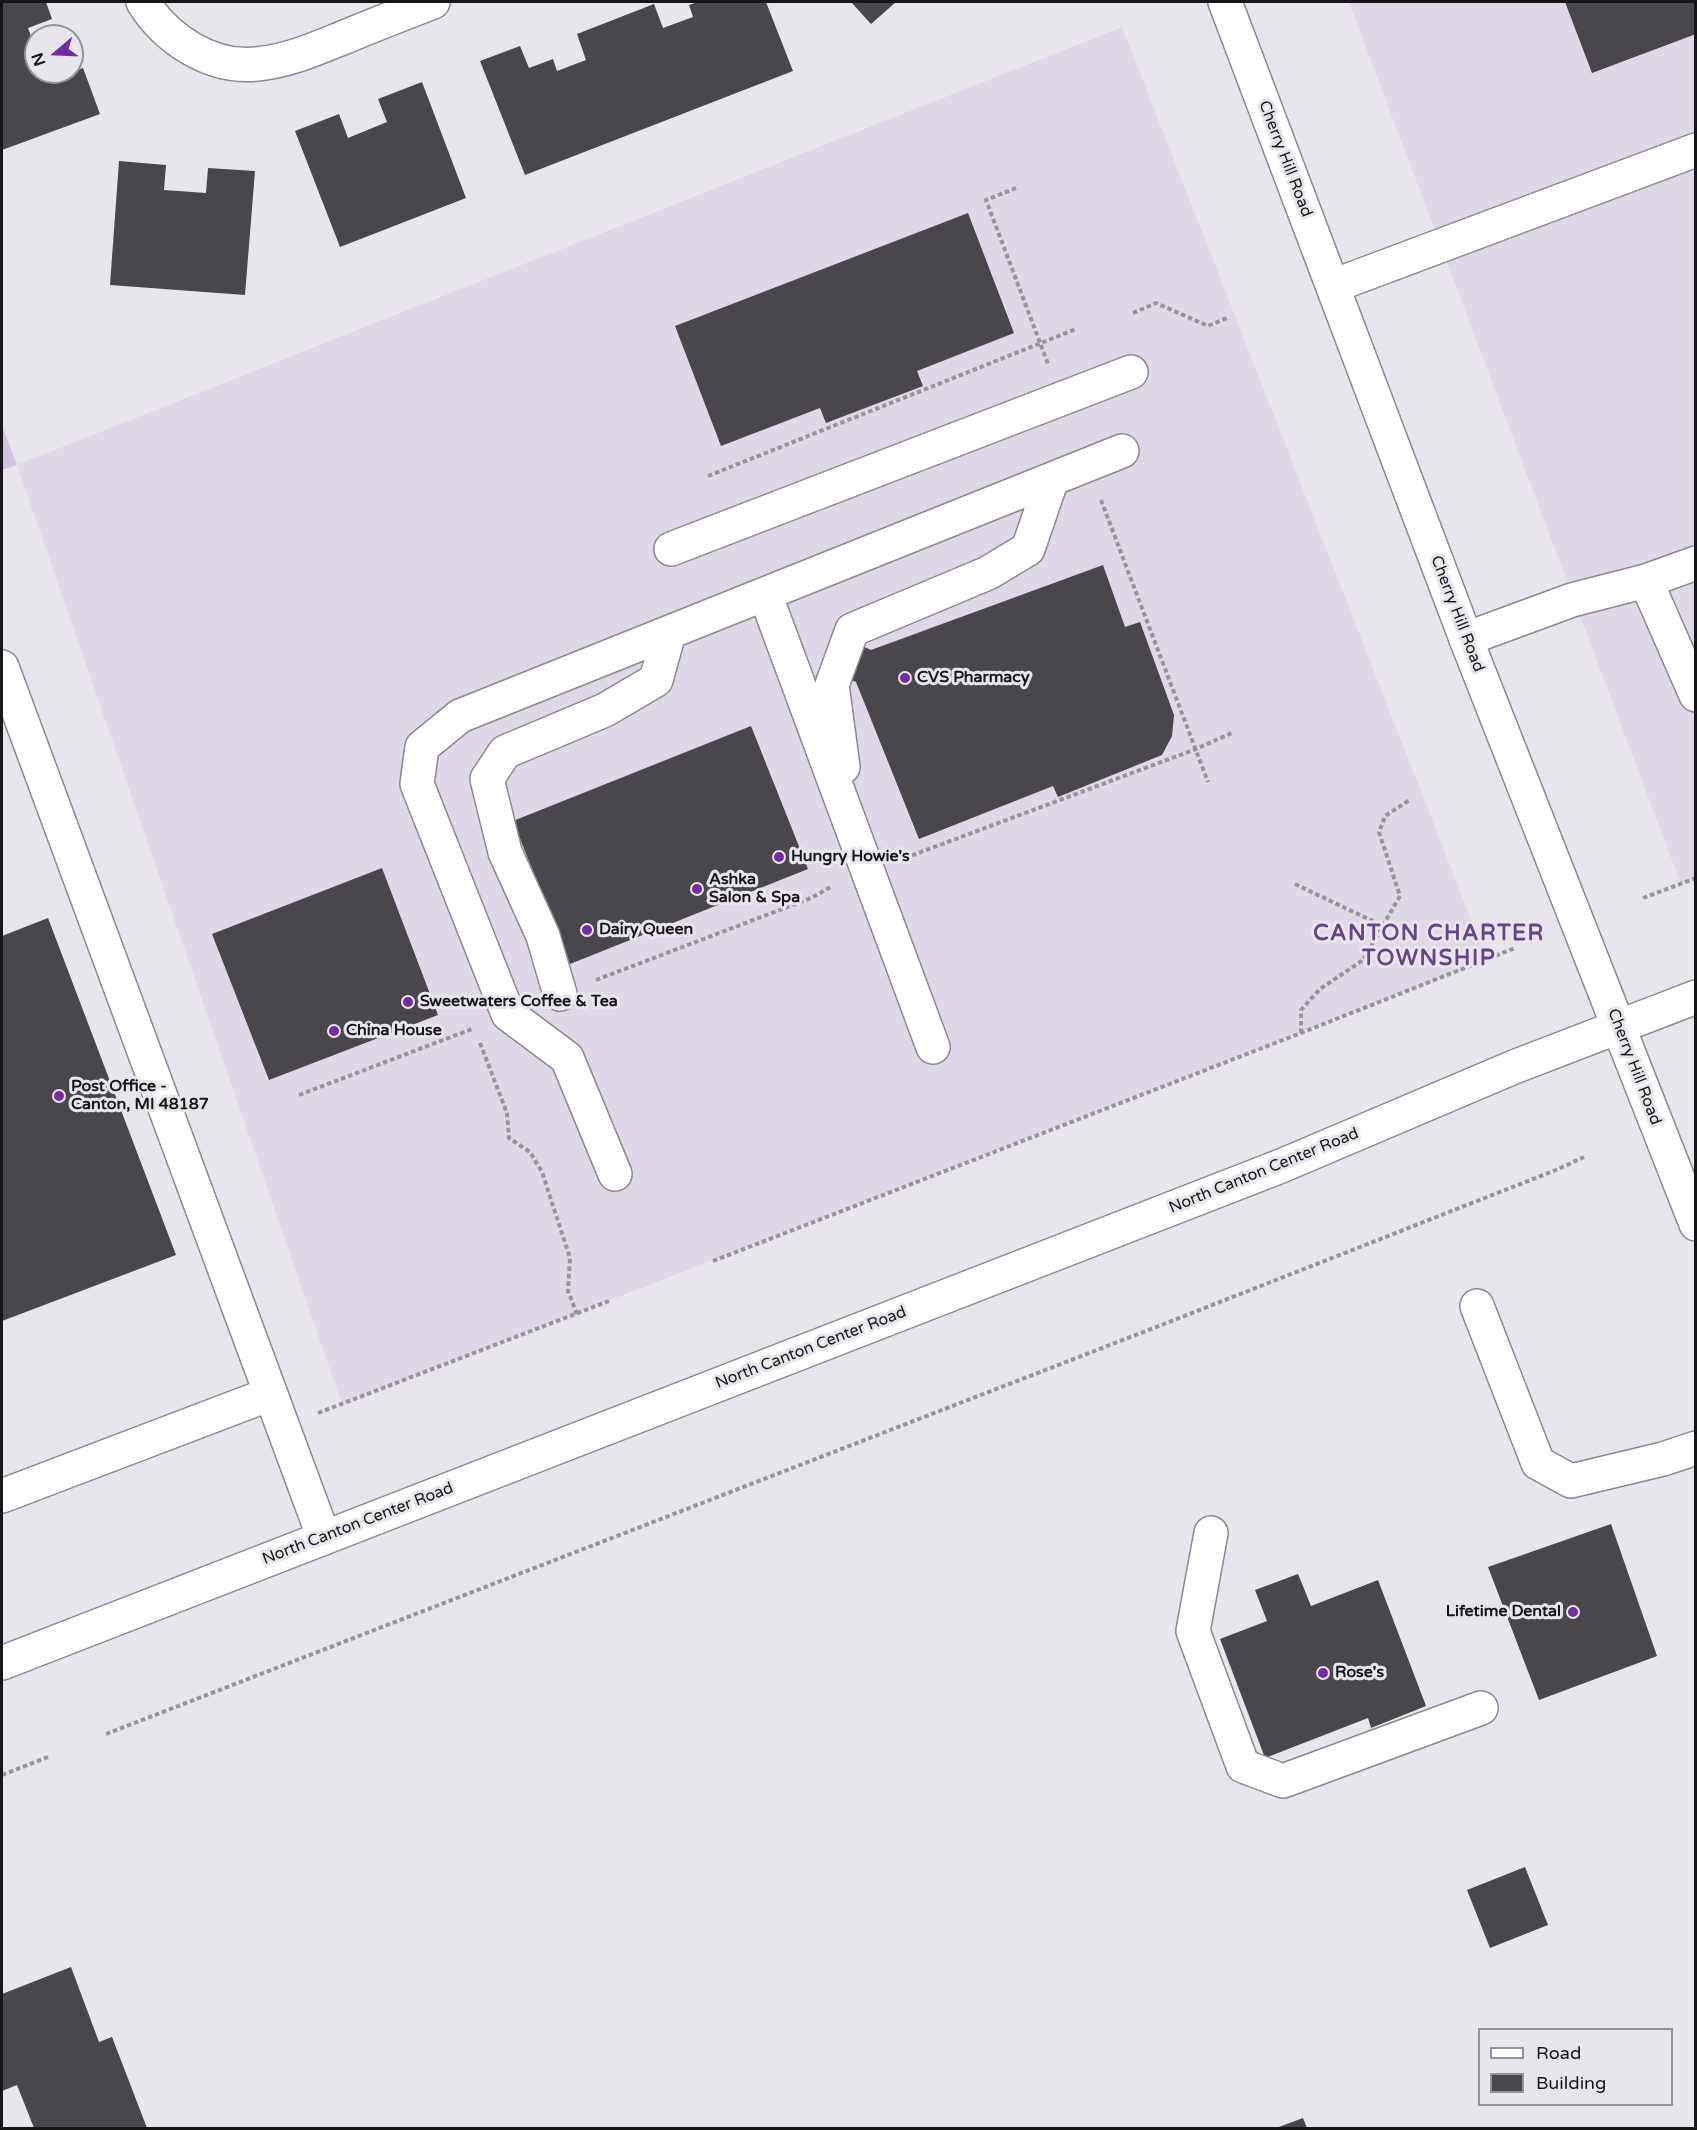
<!DOCTYPE html>
<style>
body{margin:0}
#map{position:relative;width:1697px;height:2130px;overflow:hidden;background:#e9e5ed;font-family:"Varela Round",sans-serif}
canvas{display:block}
.frame{position:absolute;inset:0;border:3px solid #161518;pointer-events:none}
.legend{position:absolute;left:1478px;top:2028px;width:195px;height:78px;box-sizing:border-box;background:#e9e5ed;border:2px solid #959298;margin:0;padding:8px 10px;list-style:none;font-size:18px;color:#161518}
.legend li{display:flex;align-items:center;gap:12px;height:30px}
.legend b{width:30px;border:2px solid #959298}
.north{position:absolute;left:24px;top:24px;width:60px;height:60px;box-sizing:border-box;background:#e9e5ed;border:2px solid #959298;border-radius:50%;rotate:251deg;font-size:16px;font-weight:700;line-height:24px;text-align:center;color:#161518}
.north::after{content:'';display:block;margin:auto;width:21px;height:27px;background:#712ea2;clip-path:polygon(50% 0,100% 100%,50% 72%,0 100%)}
</style>
<div id="map">
<canvas width="1697" height="2130"></canvas>
<div class="frame"></div>
<ul class="legend">
<li><b style="height:8px;background:#fff"></b>Road</li>
<li><b style="height:16px;background:#49464c"></b>Building</li>
</ul>
<div class="north">N</div>
</div>
<script>
const ctx = document.querySelector('canvas').getContext('2d');
ctx.lineJoin = 'round';
function fill(path, color) { ctx.fillStyle = color; ctx.fill(path, 'evenodd'); }
function strokePath(path, color, width, dash) { ctx.strokeStyle = color; ctx.lineWidth = width; ctx.lineCap = dash ? 'butt' : 'round'; ctx.setLineDash(dash || []); ctx.stroke(path); }
function label(font, color, halo, rows, align = 'center') {
  ctx.font = font + ' "Varela Round",sans-serif'; ctx.lineWidth = 6; ctx.setLineDash([]); ctx.textBaseline = 'middle'; ctx.strokeStyle = halo; ctx.fillStyle = color; for (const [text, x, y, turn = 0] of rows) {
    ctx.save(); ctx.translate(x, y); ctx.rotate((+turn || 0) * Math.PI / 180); ctx.textAlign = isNaN(turn) ? turn : align; if (halo) ctx.strokeText(text, 0, 0); ctx.fillText(text, 0, 0); ctx.restore();
  }
}
fill(new Path2D(`
 M1349 2H1695V878L1681 884Z
 M1122 27 1487 960 342 1404 17 465Z`), '#dfd8e6');
fill(new Path2D(`
 M2 425 17 465 2 470Z`), '#d2c3e2');
fill(new Path2D(`
 M2 2H46L52 19 28 28 36 50V72H56L58 77 83 68 100 114 2 150Z
 M698 2H766L793 71 525 175 480 61 520 46 529 68 553 59 557 71 586 60 577 34 654 4 663 28 693 17 689 5Z
 M851 2H896L871 24Z
 M1565 2H1696V34L1592 73Z
 M422 82 466 198 340 247 295 131 339 114 348 138 387 122 378 99Z
 M119 161 166 165 164 190 206 193 208 168 255 171 245 295 110 285Z
 M968 213 1014 333 917 371 923 386 826 423 820 408 721 446 675 326Z
 M1103 565 1125 627 1140 622 1174 715 1172 736 1162 755 1058 797 1053 786 919 839 856 682 821 666 836 634 871 650Z
 M751 726 808 869 570 964 513 821Z
 M382 868 438 1015 269 1080 212 934Z
 M48 918 176 1255 2 1321V936Z
 M1611 1524 1657 1656 1539 1700 1488 1567Z
 M1298 1574 1311 1606 1378 1580 1426 1706 1371 1728 1368 1718 1265 1758 1220 1639 1267 1621 1255 1590Z
 M1525 1867 1548 1925 1490 1948 1467 1890Z
 M71 1967 99 2042 112 2037 147 2128H34L17 2085 2 2091V1994Z
 M1303 2118 1307 2128H1276Z`), '#49464c');
const minor = new Path2D(`
 M143 2C166 39 211 69 257 64 287 61 313 50 340 39 371 26 402 14 433 2
 M1333 286 1696 150
 M671 549 1131 372
 M1646 581 1696 563
 M765 594 933 1047
 M1466 639 1572 600 1646 581 1696 695
 M2 667 324 1538
 M843 767 832 685 852 630 988 573 1028 549 1052 479
 M560 994 543 936 505 852 487 779 505 752 605 710 656 680 669 633
 M615 1174 567 1058 508 1014 417 784 422 747 460 716 1122 451
 M1477 1306 1538 1463 1571 1481 1663 1459 1696 1448
 M2 1496 270 1394
 M1211 1533 1193 1631 1243 1766 1283 1781 1481 1708`);
const major = new Path2D(`
 M1225 2 1466 639 1696 1224
 M2 1663 1281 1166 1514 1067 1696 997`);
strokePath(minor, '#8b888f', 36);
strokePath(major, '#8b888f', 36);
strokePath(new Path2D(`
 M1016 188 986 200 1048 364
 M1133 313 1156 303 1208 326 1229 317
 M708 476 1076 329
 M1101 500 1208 782
 M905 858 1196 749 1234 732
 M1295 884 1383 926
 M1643 898 1696 878
 M596 980 811 898 831 887
 M1301 1033V1010L1320 989 1363 960 1400 896 1379 832 1385 816 1411 799
 M480 1043 507 1113 509 1138 530 1152 542 1172 570 1258 568 1291 577 1314
 M299 1095 472 1029
 M713 1261 1301 1033 1515 948
 M318 1413 609 1301
 M106 1734 1164 1324 1556 1170 1584 1157
 M2 1775 48 1757`), '#97949a', 4, [4.5, 3]);
strokePath(minor, '#fff', 33);
strokePath(major, '#fff', 33);
for (const [x, y, r, color] of [
 [905,678,6,"#712ea2"],
 [779,857,6,"#712ea2"],
 [697,889,6,"#712ea2"],
 [587,930,6,"#712ea2"],
 [408,1002,6,"#712ea2"],
 [334,1031,6,"#712ea2"],
 [59,1096,6,"#712ea2"],
 [1573,1612,6,"#712ea2"],
 [1323,1673,6,"#712ea2"]
]) { const dot = new Path2D(); dot.arc(x, y, r, 0, 2 * Math.PI); ctx.fillStyle = color; ctx.fill(dot); strokePath(dot, '#e9e5ed', 2); }
label('16px', '#161518', '#e9e5ed', [
 ["Cherry Hill Road",1285,159,69],
 ["Cherry Hill Road",1457,614,69],
 ["Cherry Hill Road",1634,1067,69],
 ["North Canton Center Road",1264,1171,-22],
 ["North Canton Center Road",811,1348,-21],
 ["North Canton Center Road",358,1524,-21]
]);
label('bold 16px', '#161518', '#e9e5ed', [
 ["CVS Pharmacy",917,678],
 ["Hungry Howie's",791,857],
 ["Ashka",709,880],
 ["Salon & Spa",709,898],
 ["Dairy Queen",599,930],
 ["Sweetwaters Coffee & Tea",420,1002],
 ["China House",346,1031],
 ["Post Office -",71,1087],
 ["Canton, MI 48187",71,1105],
 ["Lifetime Dental",1561,1612,"right"],
 ["Rose's",1335,1673]
], 'left');
ctx.letterSpacing = '1.5px';
label('bold 22px', '#654681', '#e9e5ed', [
 ["CANTON CHARTER",1429,934],
 ["TOWNSHIP",1429,959]
]);
ctx.letterSpacing = '0px';
</script>
